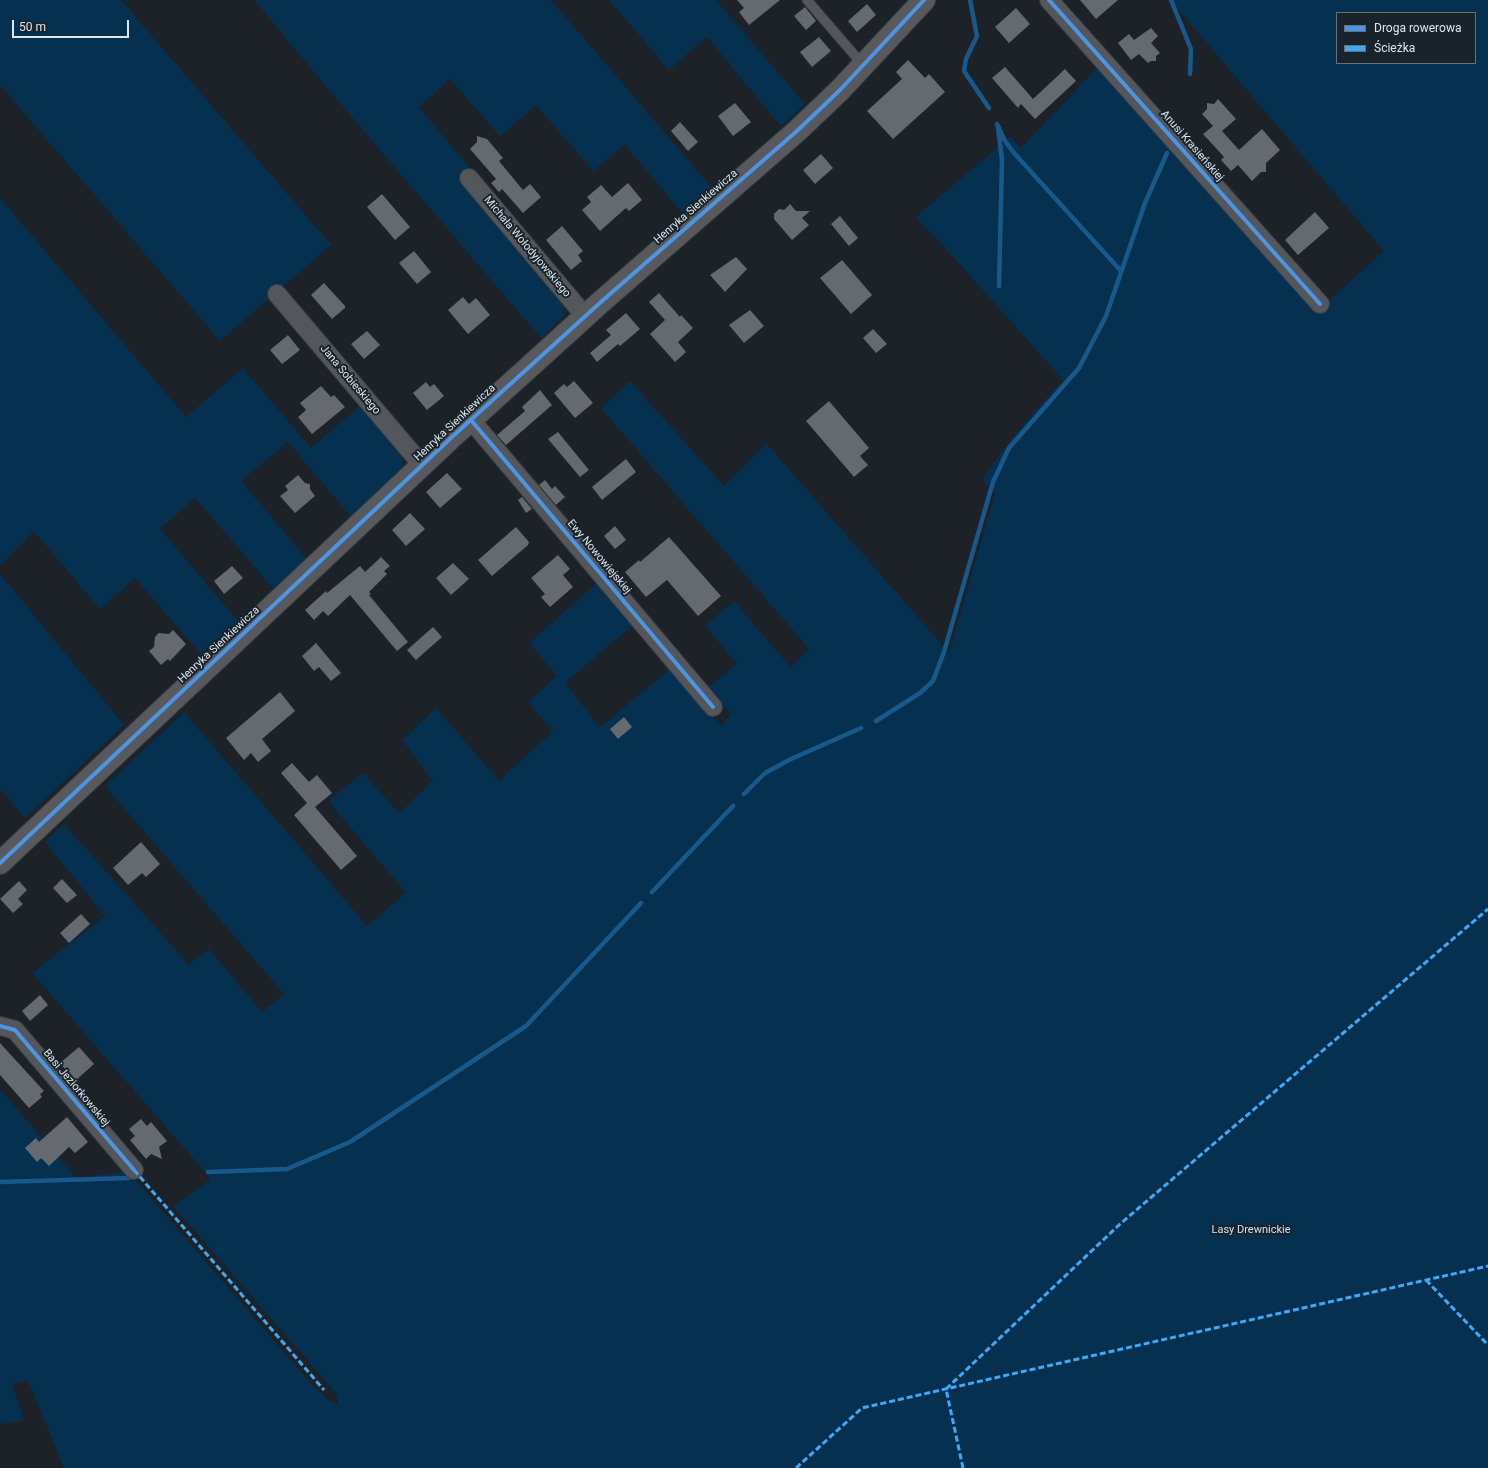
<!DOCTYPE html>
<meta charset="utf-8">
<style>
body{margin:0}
#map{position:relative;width:1488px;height:1468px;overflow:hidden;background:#1c2228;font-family:Roboto,sans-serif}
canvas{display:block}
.legend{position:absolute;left:1336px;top:12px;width:140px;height:52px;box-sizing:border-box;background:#18232c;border:1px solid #677179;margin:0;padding:5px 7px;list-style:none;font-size:12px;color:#dee5ec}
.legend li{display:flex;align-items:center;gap:8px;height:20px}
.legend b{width:20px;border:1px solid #677179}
.scale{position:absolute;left:12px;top:20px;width:117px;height:18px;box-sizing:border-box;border:2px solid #dee5ec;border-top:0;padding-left:5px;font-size:12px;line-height:14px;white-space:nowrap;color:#dee5ec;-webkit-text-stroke:3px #18232c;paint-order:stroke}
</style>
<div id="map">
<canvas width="1488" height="1468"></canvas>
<ul class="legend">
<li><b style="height:5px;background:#4d94e3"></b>Droga rowerowa</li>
<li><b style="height:5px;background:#3fa9f5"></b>Ścieżka</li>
</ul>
<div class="scale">50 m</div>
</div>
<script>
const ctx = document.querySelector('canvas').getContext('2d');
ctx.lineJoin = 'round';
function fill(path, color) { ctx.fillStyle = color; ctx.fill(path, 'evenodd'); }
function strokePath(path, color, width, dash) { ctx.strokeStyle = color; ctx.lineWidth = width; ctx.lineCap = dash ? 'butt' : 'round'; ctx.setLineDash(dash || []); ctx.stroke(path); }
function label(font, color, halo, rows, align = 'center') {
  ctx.font = font + ' Roboto,sans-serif'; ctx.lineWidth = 4; ctx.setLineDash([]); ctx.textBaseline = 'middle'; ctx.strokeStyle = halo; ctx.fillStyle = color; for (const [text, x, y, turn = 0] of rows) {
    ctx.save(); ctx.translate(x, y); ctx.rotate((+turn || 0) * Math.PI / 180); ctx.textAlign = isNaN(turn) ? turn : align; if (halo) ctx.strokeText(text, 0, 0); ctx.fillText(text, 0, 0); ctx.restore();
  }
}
fill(new Path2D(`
 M0 0H121L331 245 220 341 0 85Z
 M254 0H551L712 188 682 213 625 145 593 171 536 105 500 136 450 79 419 107 469 167 458 177 563 299 565 314 541 338 345 109Z
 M609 0H716L805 104 781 126 707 37 669 70Z
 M1170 0H1488V1468H64L28 1380 12 1384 24 1420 0 1424V1089L76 1178 130 1171 137 1182 307 1379 328 1401 338 1404 336 1393 173 1206 211 1179 32 973 105 916 45 842 64 824 189 965 209 949 262 1012 284 994 105 786 184 712 367 926 406 893 328 801 363 773 399 813 433 781 402 740 436 708 499 781 553 731 528 702 557 676 529 643 598 582 635 623 565 683 600 727 672 667 721 726 731 714 707 688 737 664 705 626 734 601 790 667 809 649 601 408 630 381 724 486 766 443 949 653 995 494 982 480C1005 443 1034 412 1063 380L948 251 916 218 926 208 1010 137 1021 148 1098 67 1318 310 1384 251ZM1337 13H1475V63H1337Z
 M0 198 186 417 243 368 311 448 362 404 403 452 402 470 361 507 352 518 288 442 241 481 307 559 273 588 195 498 160 529 238 621 201 654 135 578 100 609 34 531 0 566Z
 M0 574 124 725 25 818 0 789Z`), '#053050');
strokePath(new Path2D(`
 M970 0 977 36 966 59 964 71 989 108
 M1171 0 1191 49 1190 74
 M997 124 1005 141 1014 153 1121 271
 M998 128 1002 160 999 286
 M876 721 920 693 933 681 944 652 993 482 1009 448 1079 368 1106 316 1145 203 1167 153
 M744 794 765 773 791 759 861 728
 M652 892 733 806
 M208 1172 287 1169 350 1142 526 1026 641 903
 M0 1182 129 1178`), '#19598a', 4.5);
fill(new Path2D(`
 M737 0H780L749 25 739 12 744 8Z
 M1080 0H1118L1096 19Z
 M867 4 876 15 857 32 848 21Z
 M805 7 816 21 806 30 794 16Z
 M1016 8 1030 24 1009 43 995 27Z
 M1151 28 1158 36 1151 43 1160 53 1156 56V61H1151L1148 63 1139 54 1131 60 1118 43 1129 34 1134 40Z
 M819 37 831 51 812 67 800 52Z
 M908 60 925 78 929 74 945 92 893 139 867 111 902 79 896 72Z
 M1005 67 1033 99 1065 69 1076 81 1035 119 1021 104 1018 108 992 78Z
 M1218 99 1236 119 1222 131 1239 150 1262 129 1280 150 1266 163V172H1261L1252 181 1238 165 1231 171 1221 160 1224 157 1203 134 1213 126 1202 114 1207 109V103L1214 104Z
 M735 103 751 122 733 136 718 116Z
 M680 122 698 142 688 151 671 131Z
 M477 136 487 139 503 158 499 161 523 190 530 184 541 197 523 213 502 189 499 192 491 183 496 179 470 149 477 142Z
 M821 154 833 168 815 184 803 170Z
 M628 183 642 200 629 211 626 208 600 231 582 210 591 202 587 197 601 185 612 197Z
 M382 194 410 227 395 240 367 207Z
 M790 204 796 211H810L802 218 809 225 792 240 774 219V214L779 209 784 210Z
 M1315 212 1329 228 1298 255 1285 240Z
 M840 216 858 238 849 246 831 224Z
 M562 226 583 251 578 255 582 261 571 270 546 240Z
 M414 251 431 272 417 284 399 263Z
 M736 257 747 269 725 292 710 275Z
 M842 260 872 295 851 314 820 278Z
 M324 283 345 306V308L332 319 311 295Z
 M659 293 680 317 681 315 693 328 678 342 686 352 675 362 650 334 665 320 649 302Z
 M463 297 469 304 476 298 490 315 468 334 448 310Z
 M750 310 764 326 744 343 729 325Z
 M626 313 640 329 620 346 618 344 597 362 590 353 611 335 606 330Z
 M873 329 887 344 876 353 863 338Z
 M367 331 380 345 364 359 351 344Z
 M288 335 300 350 282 364 270 350Z
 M574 381 593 403 575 418 554 393 564 384 567 387Z
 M426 382 430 387 434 384 444 396 427 410 413 393Z
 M321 386 331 397 334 395 345 407 312 434 298 417 306 410 300 403Z
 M540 390 552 405 506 445 497 435 525 411 522 407Z
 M829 401 869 448 860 456 868 465 854 477 806 421Z
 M558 432 589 470 580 477 548 439Z
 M626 459 636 472 602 500 592 487Z
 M447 473 462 489 440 508 426 492Z
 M298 475 305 483 310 484V489L315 496 295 513 280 496 288 490 285 486Z
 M545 480 552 489 555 486 565 497 556 505 539 485Z
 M522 497 532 509 526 513 518 500Z
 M410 513 425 529 406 546 392 530Z
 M615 526 626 540 615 549 604 536Z
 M516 527 529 542 528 545 492 576 478 560Z
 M669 537 721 596 698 616 667 580 646 597 625 572 639 560 640 562Z
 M558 555 570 569 563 575 573 587 550 607 541 597 545 594 531 578Z
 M381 557 390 566 384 571 387 574 369 592 371 594 369 595 408 642 397 651 350 595 328 616 323 611 314 620 305 610 326 591 327 593 360 566 365 572Z
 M453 563 469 579 451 595 436 578Z
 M232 566 243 578 224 594 214 581Z
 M433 627 442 637 416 660 407 650Z
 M173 630 186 644 170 661 168 659 161 665 149 651 154 647 155 637 159 633 169 634Z
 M316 643 341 673 331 681 319 667 314 671 302 656Z
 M280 692 295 711 262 739 271 751 258 762 251 753 244 760 226 738Z
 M624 717 632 727 618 739 610 729Z
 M292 763 309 782 317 775 332 793 315 807 357 856 341 870 294 815 307 803 281 773Z
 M141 842 160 864 146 877 142 873 128 885 113 868Z
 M62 879 77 895 67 903 53 888Z
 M19 881 27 890 18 899 23 904 13 913 0 899Z
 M81 914 90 924 69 943 60 933Z
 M40 995 48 1005 30 1021 22 1011Z
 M0 1043 44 1091 40 1094 42 1097 29 1108 0 1075Z
 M79 1047 94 1064 75 1081 60 1063Z
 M67 1117 88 1142 75 1153 69 1147 49 1166 41 1158 37 1162 25 1148 36 1138 39 1142Z
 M141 1119 147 1126 151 1122 167 1141 159 1147 162 1159 151 1154 146 1159 130 1140 135 1136 129 1129Z`), '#646a6f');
const lane = new Path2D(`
 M807 0 863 65`);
const street = new Path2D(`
 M1049 0 1320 304
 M469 178 585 316
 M277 294 422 465
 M471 420 713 707
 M0 1026 15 1030 134 1170`);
const secondary = new Path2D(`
 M0 863 453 436 602 301 797 131 840 90 924 0`);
strokePath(lane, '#383d43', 11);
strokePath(street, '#383d43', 20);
strokePath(secondary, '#383d43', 24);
strokePath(lane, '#53565a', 9);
strokePath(street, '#53565a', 18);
strokePath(secondary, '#57595c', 22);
strokePath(new Path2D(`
 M134 1170 324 1390
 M1426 1280 1488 1345
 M796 1468 862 1408 1488 1266
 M963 1468 946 1389 1120 1224 1488 909`), '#3fa9f5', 3, [6, 3]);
strokePath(new Path2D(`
 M1049 0 1320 304
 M471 420 713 707
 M0 863 453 436 602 301 797 131 840 90 924 0
 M0 1026 15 1030 134 1170`), '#4d94e3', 4);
label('11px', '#dee5ec', '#18232c', [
 ["Anusi Krasieńskiej",1192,146,49],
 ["Henryka Sienkiewicza",696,207,-41],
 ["Michała Wołodyjowskiego",527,247,50],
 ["Jana Sobieskiego",350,380,50],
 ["Henryka Sienkiewicza",455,423,-43],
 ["Ewy Nowowiejskiej",599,557,50],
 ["Henryka Sienkiewicza",219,645,-43],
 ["Basi Jeziorkowskiej",76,1088,50]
]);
label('11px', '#d2e2f2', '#18232c', [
 ["Lasy Drewnickie",1251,1230]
]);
</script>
